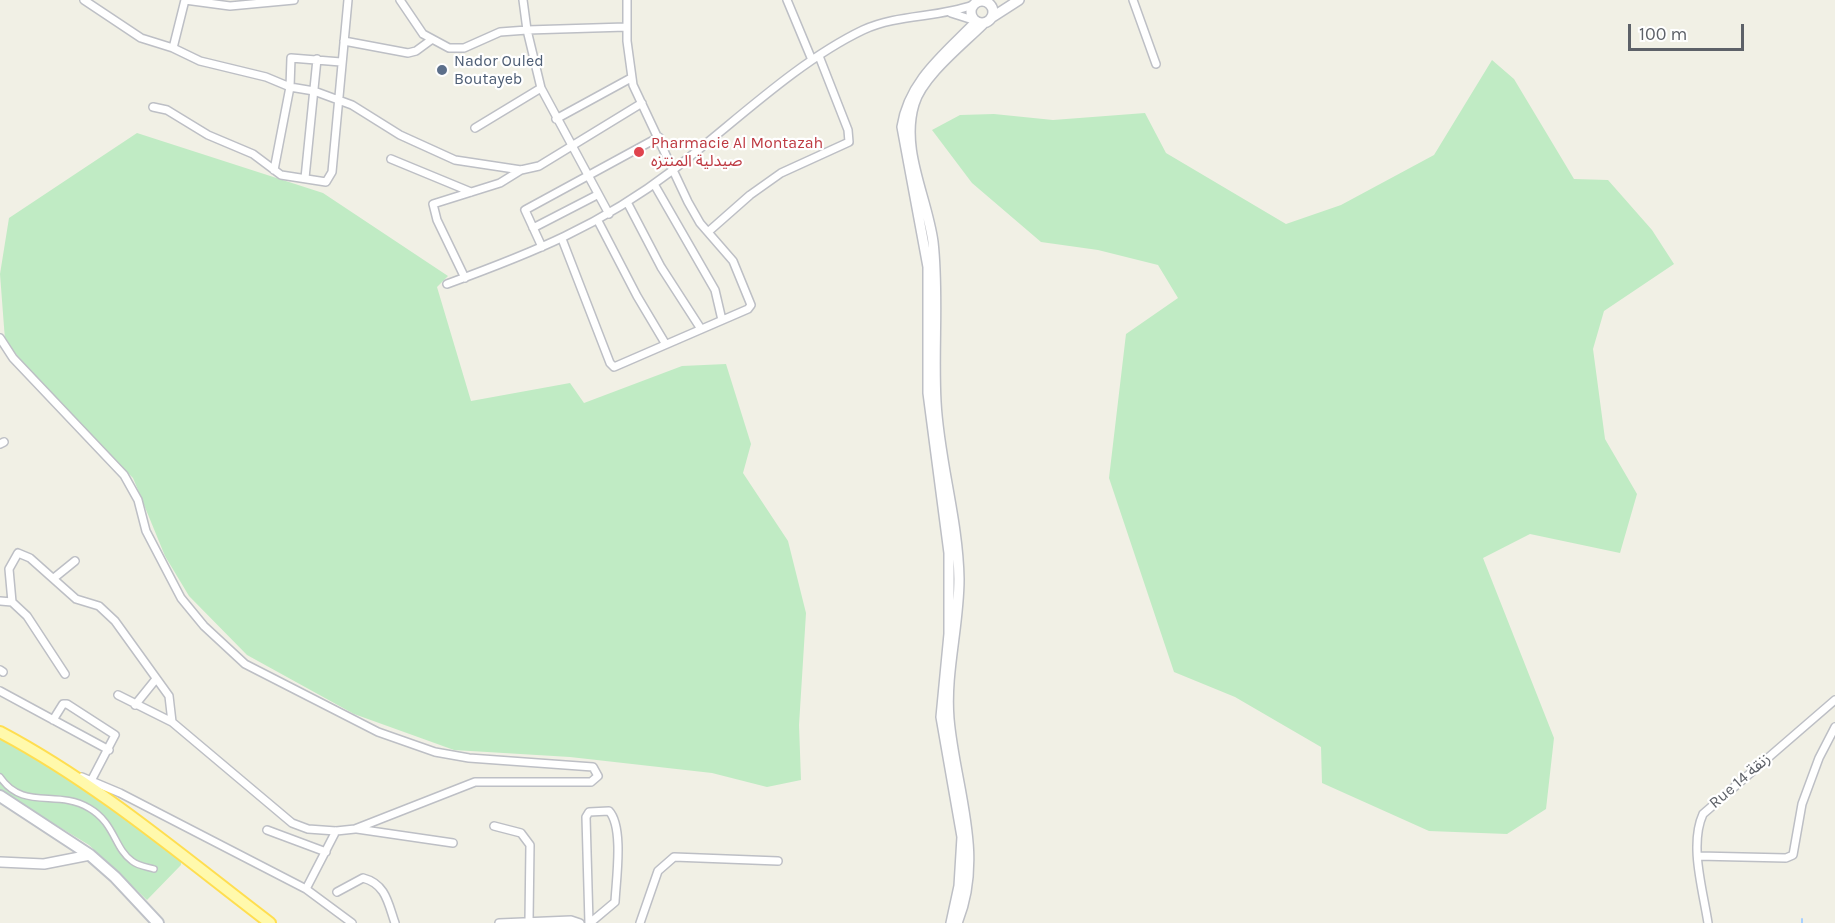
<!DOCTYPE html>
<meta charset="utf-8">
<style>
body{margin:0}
#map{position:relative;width:1835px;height:923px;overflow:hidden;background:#f1f0e5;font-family:Karla,sans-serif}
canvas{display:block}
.scale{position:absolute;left:1628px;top:24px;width:116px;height:27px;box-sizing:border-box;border:3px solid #5d6168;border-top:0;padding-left:8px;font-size:18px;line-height:21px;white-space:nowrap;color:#5d6168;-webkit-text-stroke:4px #fff;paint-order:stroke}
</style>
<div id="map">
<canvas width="1835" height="923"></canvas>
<div class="scale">100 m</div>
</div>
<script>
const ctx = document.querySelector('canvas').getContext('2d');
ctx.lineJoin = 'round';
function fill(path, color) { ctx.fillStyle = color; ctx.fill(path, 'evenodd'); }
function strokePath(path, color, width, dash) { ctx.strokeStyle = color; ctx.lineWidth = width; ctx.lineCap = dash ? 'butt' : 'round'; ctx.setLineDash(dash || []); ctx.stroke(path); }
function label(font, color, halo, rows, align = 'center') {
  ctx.font = font + ' Karla,"Noto Sans Arabic",sans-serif'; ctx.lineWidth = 4.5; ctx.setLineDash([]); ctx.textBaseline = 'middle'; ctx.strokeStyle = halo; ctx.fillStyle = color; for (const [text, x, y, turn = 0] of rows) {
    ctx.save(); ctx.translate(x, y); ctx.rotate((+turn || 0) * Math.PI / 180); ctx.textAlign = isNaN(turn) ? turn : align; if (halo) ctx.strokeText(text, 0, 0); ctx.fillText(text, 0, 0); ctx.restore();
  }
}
fill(new Path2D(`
 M1492 60 1514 79 1574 179 1608 180 1652 230 1674 264 1604 311 1593 349 1605 439 1637 494 1620 553 1530 534 1483 558 1554 738 1546 809 1507 834 1429 831 1322 783 1321 747 1235 697 1174 672 1109 478 1126 334 1178 298 1158 265 1098 250 1041 242 972 183 932 130 960 115 994 114 1053 120 1145 113 1166 153 1286 224 1341 205 1434 155Z
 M137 133 323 193 448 276 437 287 471 401 570 383 584 403 682 366 726 364 751 444 743 473 788 541 806 613 799 725 801 780 767 787 712 773 570 757 454 750 354 714 247 655 189 596 165 556 133 478 43 388 5 340 0 274 9 218Z
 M0 738 84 787 181 859V865L147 900 89 845 0 791Z`), '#c0ebc4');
strokePath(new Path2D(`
 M1802 919V923`), '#a7d1ff', 2);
const pedestrian = new Path2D(`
 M0 777C23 811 57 789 89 808 115 823 114 848 132 861 138 866 147 867 154 869`);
const minor = new Path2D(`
 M84 0 141 38 173 48 200 61 266 77 290 87 314 91 352 105 400 135 455 160 521 170 539 166 642 103
 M185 0 230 6 294 0
 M400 0 423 34 449 48H464L500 32 527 30 541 88 609 214
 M523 0 527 30 626 27
 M787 0 812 60
 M1133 0 1156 64
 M951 13 973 20
 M344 41 408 53 416 51 431 40
 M173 48 185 0
 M153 107 167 110 208 135 253 154 281 175 326 182 332 172 348 0
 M556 119 631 78
 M475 128 541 88
 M391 159 471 192
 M274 170 290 87 291 58 341 62
 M305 178 317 59
 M654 184 715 290 722 320
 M627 202 661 267 701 329
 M598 221 637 296 665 343
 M533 228 597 195
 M708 232 750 195 781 173 849 142 848 130 819 56
 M562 239 610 363 614 367 748 309 751 305 733 261 700 223 688 202 633 85 627 41V0
 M542 247 525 210 659 137
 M465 278 437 220 433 204 500 183 521 170
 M447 284C532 253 600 226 673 170 732 125 796 62 863 30 898 14 937 18 973 5
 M0 338 13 358 124 475 138 500 146 531 181 598 204 626 245 664 378 732 435 752 469 758 593 767 598 776 591 782H475L355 829 336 831 308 829 292 823 172 722 169 696 115 621 99 606 76 599 30 558 18 553 9 569 12 602
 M0 444 4 442
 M54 578 75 561
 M0 601 12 602 27 616 65 674
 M0 670 3 672
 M0 691 109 750
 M118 695 172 722
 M135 705 156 679
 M53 720 63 704H67L115 735 91 781
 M82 777 120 793 306 889 352 923
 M494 826 521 833 530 845 529 921
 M357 829 453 843
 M267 830 326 852
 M1698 856 1786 858 1793 855 1802 804 1819 758 1835 727
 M306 889 336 831
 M337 892 363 878C386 884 388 903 395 923
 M499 923 571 920 580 923
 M589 923 586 817 589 812 609 811C624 827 616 880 615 902L590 923
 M640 923 658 871 674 857 778 861
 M1708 923C1703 890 1689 845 1703 814L1835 700`);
const tertiary = new Path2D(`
 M971 12a11 11 0 1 1 22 0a11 11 0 1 1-22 0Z
 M991 18 1019 0
 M0 862 44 864 90 855
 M951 923 959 886 962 837 941 717 949 634V553L928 393V267L902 127C909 81 945 54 976 22
 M957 923C985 855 955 788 949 719 945 673 959 626 959 579 958 519 939 461 936 402 933 349 939 295 933 242 927 197 900 150 914 104 922 76 963 44 984 23`);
const secondary = new Path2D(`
 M0 796 90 855 115 877 158 923`);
const primary = new Path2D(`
 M0 732C98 784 182 856 270 923`);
strokePath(pedestrian, '#bdbfc5', 8);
strokePath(minor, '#bdbfc5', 10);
strokePath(tertiary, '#bdbfc5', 12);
strokePath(secondary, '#bec1c8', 14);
strokePath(primary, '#ffde50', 14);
strokePath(pedestrian, '#fff', 5);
strokePath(minor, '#fff', 7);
strokePath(tertiary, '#fff', 9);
strokePath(secondary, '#fff', 10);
strokePath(primary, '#fff9ac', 10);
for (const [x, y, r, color] of [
 [442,70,6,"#5c6f8a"],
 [639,152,6,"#e0444e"]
]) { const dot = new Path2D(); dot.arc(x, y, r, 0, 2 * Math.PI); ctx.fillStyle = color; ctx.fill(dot); strokePath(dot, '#fff', 2); }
label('16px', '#4e5e75', '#fff', [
 ["Nador Ouled",454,61],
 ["Boutayeb",454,79]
], 'left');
label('16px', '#be3a42', '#fff', [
 ["Pharmacie Al Montazah",651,143],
 ["صيدلية المنتزه",651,161]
], 'left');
label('16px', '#5d6168', '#fff', [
 ["Rue 14 زنقة",1740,781,-41]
]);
</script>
